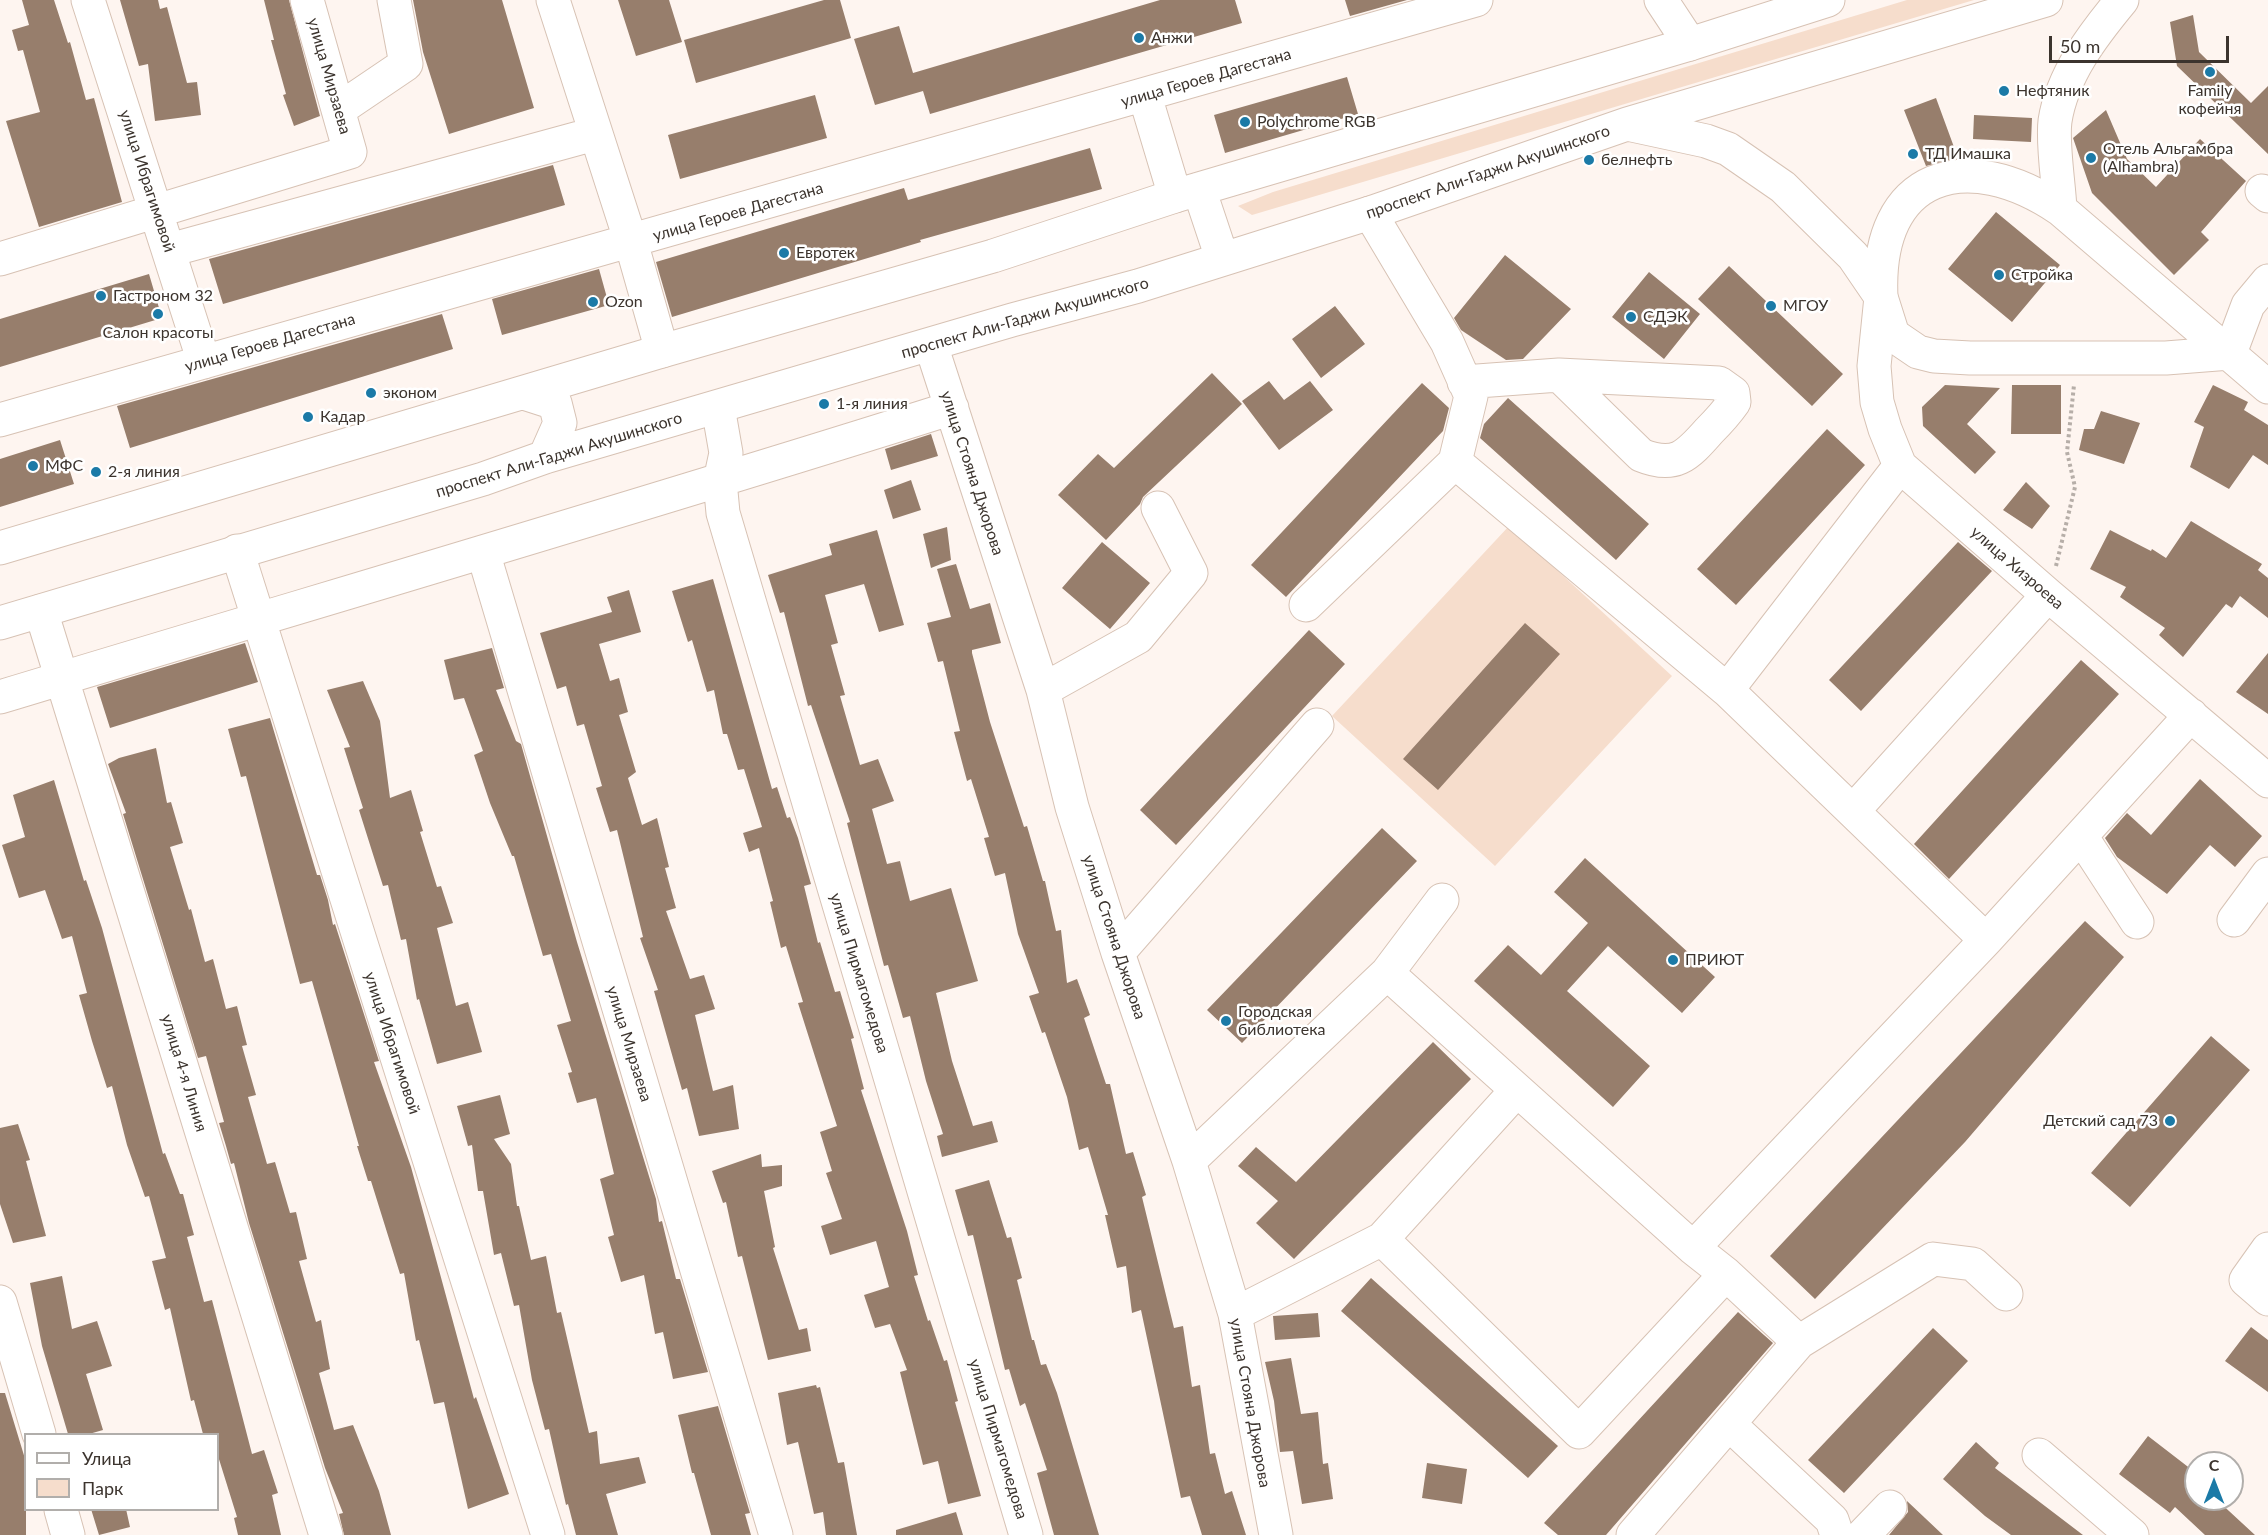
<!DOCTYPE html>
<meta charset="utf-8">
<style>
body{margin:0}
#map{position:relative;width:2268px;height:1535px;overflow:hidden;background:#fef5f0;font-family:Lato,sans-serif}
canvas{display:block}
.legend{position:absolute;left:24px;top:1433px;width:195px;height:78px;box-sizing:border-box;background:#fff;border:2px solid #b1aeab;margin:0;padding:8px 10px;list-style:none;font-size:18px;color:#3c342e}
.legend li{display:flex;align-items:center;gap:12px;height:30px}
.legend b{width:30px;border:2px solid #b1aeab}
.north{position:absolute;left:2184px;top:1451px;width:60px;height:60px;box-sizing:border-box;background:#fff;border:2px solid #b1aeab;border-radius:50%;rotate:0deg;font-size:16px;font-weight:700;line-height:24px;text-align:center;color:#3c342e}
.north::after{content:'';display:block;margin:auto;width:21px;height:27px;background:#1b7aa7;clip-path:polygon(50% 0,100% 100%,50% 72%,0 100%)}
.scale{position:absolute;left:2049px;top:36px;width:180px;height:27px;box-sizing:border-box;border:3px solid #3c342e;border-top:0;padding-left:8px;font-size:18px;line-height:21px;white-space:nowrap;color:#3c342e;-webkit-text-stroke:4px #fff;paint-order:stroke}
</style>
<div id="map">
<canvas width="2268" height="1535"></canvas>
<ul class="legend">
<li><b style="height:8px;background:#fff"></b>Улица</li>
<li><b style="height:16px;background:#f6ddcc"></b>Парк</li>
</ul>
<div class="north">С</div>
<div class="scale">50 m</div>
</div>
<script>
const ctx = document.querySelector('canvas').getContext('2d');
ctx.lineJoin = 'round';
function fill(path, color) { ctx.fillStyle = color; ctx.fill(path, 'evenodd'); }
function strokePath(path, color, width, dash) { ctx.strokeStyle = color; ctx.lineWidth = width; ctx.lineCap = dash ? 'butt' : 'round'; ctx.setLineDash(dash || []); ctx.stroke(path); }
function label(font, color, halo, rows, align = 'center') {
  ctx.font = font + ' Lato,sans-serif'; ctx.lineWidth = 5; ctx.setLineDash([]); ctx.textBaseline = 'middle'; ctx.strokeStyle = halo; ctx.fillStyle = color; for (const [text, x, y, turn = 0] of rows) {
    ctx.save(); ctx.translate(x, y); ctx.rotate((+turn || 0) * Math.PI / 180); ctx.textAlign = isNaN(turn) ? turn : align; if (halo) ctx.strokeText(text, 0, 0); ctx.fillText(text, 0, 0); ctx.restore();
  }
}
fill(new Path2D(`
 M1907 0H1974L1252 215 1238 206 1273 192Z
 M1509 526 1672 676 1495 866 1332 716Z`), '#f6ddcc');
fill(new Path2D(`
 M22 0H54L68 43 70 42 86 100 94 98 122 202 39 227 6 121 40 112 23 50 18 51 12 30 29 25Z
 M120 0H158L160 9 167 7 187 83 197 82 201 115 155 121 148 64 139 66Z
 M264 0H289L320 116 294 126 283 95 286 94 271 40H274Z
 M413 0H502L534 108 449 134 423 52Z
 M618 0H669L682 42 636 56Z
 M824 0H840L851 38 696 83 684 40Z
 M1160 0H1235L1242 23 930 114 923 91 875 105 854 39 899 26 913 73Z
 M1345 0H1407L1350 16Z
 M2193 15 2199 52 2251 103 2268 86V154L2177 66 2170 22Z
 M1347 77 1358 114 1225 153 1214 115Z
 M815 95 827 138 680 179 668 135Z
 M1936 98 1958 158 1926 166 1904 110Z
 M2106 110 2127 159 2156 187 2200 139 2246 181 2201 232 2209 240 2174 275 2092 193 2073 138Z
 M1974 115 2032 118 2031 142 1973 139Z
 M1090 148 1102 189 920 240 921 242 672 317 656 262 904 188 908 200Z
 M553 165 565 205 223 304 209 259Z
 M1996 212 2060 265 2012 322 1948 269Z
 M1505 255 1571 309 1523 359 1506 360 1461 330 1454 318Z
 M1729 266 1843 374 1812 406 1698 299Z
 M599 269 609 305 502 335 492 299Z
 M1649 272 1700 314 1664 359 1612 317Z
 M149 274 162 318 0 367V319Z
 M1335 306 1365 344 1321 378 1292 339Z
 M442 314 453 349 130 448 117 406Z
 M1212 373 1242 404 1143 497 1140 504 1106 540 1058 495 1098 454 1114 468Z
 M1269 381 1284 400 1310 381 1333 410 1279 450 1242 401Z
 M1422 383 1449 408 1443 431 1286 597 1251 565Z
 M1945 385 2000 388 1967 424 1996 452 1975 474 1923 426 1922 407Z
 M2012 385H2061V434H2011Z
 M2213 385 2248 402 2244 410 2268 425V465L2253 455 2229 489 2190 467 2204 427 2194 422Z
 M1508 398 1649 524 1616 560 1480 438 1484 424Z
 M2101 411 2140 423 2124 464 2079 450 2084 429H2094Z
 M1827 429 1865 465 1736 605 1697 569Z
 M931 434 938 456 891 470 885 449Z
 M60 440 74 484 0 507V459Z
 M911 480 921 510 893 519 884 490Z
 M2026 482 2050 506 2032 529 2003 510Z
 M2191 521 2262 564 2258 570 2268 578V618L2240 596 2232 608 2226 604 2183 657 2159 635 2165 628 2120 597 2126 587 2090 569 2110 530 2151 551 2152 549 2166 558Z
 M947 527 951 560 931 568 923 534Z
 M877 530 904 625 879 632 864 584 825 595 838 643 831 645 845 695 840 696 860 765 878 759 894 801 872 809 887 864 900 861 910 901 951 888 978 981 936 993 952 1061 973 1126 992 1121 998 1142 942 1157 937 1136 943 1134 926 1081 910 1016 903 1018 888 965 884 966 847 823 850 822 811 705 808 706 784 612 780 613 768 575 832 555 829 544Z
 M1102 542 1150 583 1110 629 1062 588Z
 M1958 542 1992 571 1861 711 1829 680Z
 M956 564 970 609 990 603 1001 643 972 650V653L990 722 1024 827 1027 826 1043 881H1045L1056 931 1061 930 1067 983 1077 979 1090 1015 1084 1018 1106 1084H1110L1126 1154 1133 1152 1146 1195 1142 1197 1174 1328 1183 1326 1192 1387 1200 1385 1210 1454 1215 1453 1225 1494 1232 1491 1246 1535H1202L1190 1496 1181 1498 1141 1310 1132 1313 1126 1266 1117 1268 1105 1215H1108L1088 1147 1079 1150 1067 1097 1045 1032 1042 1033 1029 996 1039 993 1018 934 1005 873 995 876 984 838 989 837 971 779 967 781 954 732 960 731 943 661 938 662 927 623 951 617 937 569Z
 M713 579 772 789 777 787 787 818 790 817 798 838 811 884 804 886 818 943 820 942 835 992 840 991 854 1038 851 1039 864 1089 861 1090 907 1231 918 1275 914 1276 928 1321 930 1320 944 1361 947 1360 958 1401 955 1402 981 1496 948 1504 938 1461 923 1465 900 1372 907 1370 890 1324 875 1328 864 1295 889 1287 876 1241 830 1255 821 1226 842 1219 826 1173 832 1171 820 1132 837 1126 798 1003 803 1002 786 946 781 948 770 902 773 901 759 848 749 852 743 833 762 827 744 769 738 770 727 734H723L714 690 707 692 692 640 688 642 672 591Z
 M629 590 641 632 599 644 610 681 619 678 628 712 619 715 636 772 628 778 642 825 657 818 669 867 665 868 676 908 666 911 690 979 704 975 715 1009 695 1015 713 1091 733 1085 739 1129 699 1136 687 1088 682 1090 654 991 658 990 640 938 643 937 617 830 610 832 596 788 602 786 584 724 577 726 566 686 557 689 540 633 612 612 607 597Z
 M1525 623 1560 654 1438 790 1403 759Z
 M1309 630 1345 664 1176 845 1140 810Z
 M245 643 258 682 110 728 97 687Z
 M492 648 504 688 496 690 516 741 521 744 577 942 656 1199 659 1222 662 1221 676 1279H680L708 1372 673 1379 663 1332 655 1334 644 1275 621 1282 608 1237 614 1235 600 1179 614 1174 596 1098 577 1103 568 1073 572 1072 557 1025 571 1021 551 954 543 956 514 856H512L490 803 474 755 483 751 464 698 454 700 444 660Z
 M2268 653V714L2236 692Z
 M2081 660 2119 694 1949 879 1914 844Z
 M363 681 380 721 390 798 411 790 423 831 420 832 437 887 441 886 453 923 437 928 456 1006 468 1002 482 1052 437 1064 419 999 417 1000 406 939 401 940 388 885 383 886 359 810 363 808 344 748 350 747 327 690Z
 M270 718 317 875H320L328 900 333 925 335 924 379 1061 374 1062 411 1167 474 1399 476 1397 509 1494 468 1509 444 1402 434 1404 419 1340 416 1341 404 1273 400 1274 371 1181H368L357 1146H359L312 981 300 984 246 776 241 777 228 729Z
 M156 748 167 803 171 802 183 843 170 847 189 910 191 909 205 962 213 959 226 1009 237 1006 247 1045 242 1046 256 1095 248 1097 267 1164 275 1162 290 1213 296 1212 307 1259 299 1261 316 1322 321 1320 330 1369 319 1373 334 1430 353 1425 379 1491 391 1535H344L339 1514 343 1513 325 1468 249 1223 234 1163 231 1164 226 1146 219 1123 224 1122 206 1056 198 1058 123 814 126 813 108 764 119 758Z
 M2200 779 2262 836 2235 867 2210 845 2167 894 2117 857 2105 838 2127 813 2151 835Z
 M54 780 84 881 86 880 102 928 163 1154 165 1153 180 1194H183L194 1235 187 1237 204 1302 212 1300 252 1454 264 1450 278 1493 272 1495 281 1535H238L234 1518 237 1517 218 1456V1434H203L194 1400 191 1401 170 1308 165 1310 152 1261 166 1258 149 1196 145 1197 127 1145 112 1086 107 1088 92 1041 79 995 87 993 72 936 62 939 45 890 19 898 2 845 25 837 13 795Z
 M1382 828 1417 861 1242 1043 1207 1010Z
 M1585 858 1715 977 1682 1013 1608 946 1567 991 1650 1066 1613 1107 1474 981 1508 945 1541 975 1588 923 1554 892Z
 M2085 921 2124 957 1965 1142 1815 1299 1770 1256Z
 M2211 1036 2250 1070 2130 1207 2091 1173Z
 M1433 1042 1471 1079 1294 1259 1256 1223 1278 1201 1238 1166 1256 1147 1296 1182Z
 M500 1095 510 1134 494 1139 511 1164 517 1206H519L531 1260 546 1256 557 1313 561 1312 589 1433 597 1431 600 1464 639 1457 646 1483 606 1494 618 1535H576L568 1504 566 1505 549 1429 545 1430 532 1380 519 1305 514 1306 501 1253 494 1255 483 1191H478L472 1145 468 1146 457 1106Z
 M18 1124 30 1160 26 1161 46 1236 13 1243 0 1204V1128Z
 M761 1154 762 1167 782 1165V1186L764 1191 775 1247 773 1248 799 1330 807 1328 811 1351 768 1360 742 1256 738 1257 726 1202 723 1203 712 1171Z
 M989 1180 1007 1238 1011 1237 1022 1278 1017 1280 1032 1340H1034L1041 1365 1046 1364 1057 1393 1099 1535H1054L1037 1473 1047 1470 1025 1403 1020 1406 1009 1369 1005 1370 973 1235 968 1236 955 1190Z
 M62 1276 72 1329 97 1321 112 1366 86 1374 103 1430 89 1434H68L42 1346 30 1283Z
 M1371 1278 1558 1446 1528 1478 1341 1311Z
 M1738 1312 1773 1343 1606 1535H1558L1544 1523Z
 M1318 1313 1320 1337 1275 1340 1273 1316Z
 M2251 1327 2268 1340V1392L2225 1361Z
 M1933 1328 1968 1361 1844 1493 1808 1460Z
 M1291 1358 1301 1414 1318 1412 1323 1464 1328 1463 1333 1499 1302 1504 1293 1451 1280 1452 1274 1401 1265 1362Z
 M816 1385 817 1388 820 1387 838 1463 844 1462 857 1535H826L823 1512 814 1514 798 1442 787 1445 778 1393Z
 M0 1393H5L26 1462V1535H0Z
 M718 1406 750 1513 745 1514 751 1535H711L694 1473H692L678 1415Z
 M2148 1436 2196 1473V1499H2216L2255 1535H2205L2175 1507 2170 1513 2119 1474Z
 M1976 1442 1999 1463 1995 1468 2083 1535H2011L1985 1516 1943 1479Z
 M1427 1463 1467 1469 1462 1504 1422 1498Z
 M1907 1501 1943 1535H1889L1908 1512Z
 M91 1509H126L130 1527 99 1535Z
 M956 1512 963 1535H896V1530Z`), '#977e6c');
const minor = new Path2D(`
 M88 0 204 362
 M553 0 631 242 662 351
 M1661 0 1690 44
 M1145 96 1175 196
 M338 110 406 64 394 0
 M2262 191 2268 196
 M170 250 594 134
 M0 259 350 152 307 0
 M1881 297 1874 366 1877 402 1885 429 1900 466 2048 595 2268 781
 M931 345 1043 690 1072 807 1118 953 1189 1161 1235 1314 1276 1535
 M2230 353 2248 305 2268 281
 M1464 382 1559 375 1719 383 1733 393 1734 402C1727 412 1718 422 1709 431 1687 456 1675 469 1641 455L1559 375
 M718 407 726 453 720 481 723 513 1026 1535
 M0 420 1476 0
 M1455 462 1727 690 1986 940 1693 1248 1726 1274 1799 1342 1633 1535
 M237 551 548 1535
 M483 552 776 1535
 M1306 605 1455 462 1471 396 1447 342 1370 213
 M41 611 326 1535
 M1043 690 1138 637 1191 573 1158 508
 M1727 690 1900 466
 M0 697C317 601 636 508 952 408
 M1853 811 2048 595
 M2081 836 2137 922
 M2234 920 2268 874
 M1986 940 2191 715
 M1118 953 1317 725
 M1387 973 1442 900
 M1189 1161 1387 973 1693 1248
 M1382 1239 1579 1432 1726 1274
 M2268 1249 2246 1280 2268 1299
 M0 1302 39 1434
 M1235 1314 1382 1239 1517 1090
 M1799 1342 1933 1259 1973 1264 2006 1294
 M1729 1424 1832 1520 1837 1535
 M2039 1455 2132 1535
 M61 1510 68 1535
 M1863 1535 1890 1507`);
const major = new Path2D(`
 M2122 0C2093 35 2062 75 2055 121 2052 144 2059 185 2060 209L2268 387
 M1632 125 1706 141 1728 149 1783 187 1853 256 1881 297 1893 335 1918 352 1934 356 1970 358H2166L2230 353
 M1199 189 1222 258
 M1881 297C1875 172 1967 146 2060 209
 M524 393 555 403 560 423 545 457
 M0 548 662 351 993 256 1175 196 1690 44 1828 0
 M0 623 483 479 545 457 1012 320 1138 286 1370 213 1627 124 2046 0`);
strokePath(minor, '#d7c2b4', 35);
strokePath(major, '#d7c2b4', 35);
strokePath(new Path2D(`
 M2056 566 2075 487 2067 452 2074 385`), '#b6aea8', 4, [3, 3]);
strokePath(minor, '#fff', 33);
strokePath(major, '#fff', 33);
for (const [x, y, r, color] of [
 [1139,38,6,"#1b7aa7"],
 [2210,72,6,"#1b7aa7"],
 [2004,91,6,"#1b7aa7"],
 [1245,122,6,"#1b7aa7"],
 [1913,154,6,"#1b7aa7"],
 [2091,158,6,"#1b7aa7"],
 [1589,160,6,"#1b7aa7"],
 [784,253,6,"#1b7aa7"],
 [1999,275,6,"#1b7aa7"],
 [101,296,6,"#1b7aa7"],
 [593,302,6,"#1b7aa7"],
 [1771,306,6,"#1b7aa7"],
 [158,314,6,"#1b7aa7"],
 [1631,317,6,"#1b7aa7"],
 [371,393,6,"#1b7aa7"],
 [824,404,6,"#1b7aa7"],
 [308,417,6,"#1b7aa7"],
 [33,466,6,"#1b7aa7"],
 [96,472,6,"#1b7aa7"],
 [1673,960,6,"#1b7aa7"],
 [1226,1021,6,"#1b7aa7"],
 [2170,1121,6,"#1b7aa7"]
]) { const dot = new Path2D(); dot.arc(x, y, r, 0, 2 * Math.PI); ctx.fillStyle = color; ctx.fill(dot); strokePath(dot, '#fff', 2); }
label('16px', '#3c342e', '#fff', [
 ["Анжи",1151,38],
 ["Нефтяник",2016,91],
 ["Family",2210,91,"center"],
 ["кофейня",2210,109,"center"],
 ["Polychrome RGB",1257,122],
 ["Отель Альгамбра",2103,149],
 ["(Alhambra)",2103,167],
 ["ТД Имашка",1925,154],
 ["белнефть",1601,160],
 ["Евротек",796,253],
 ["Стройка",2011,275],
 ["Гастроном 32",113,296],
 ["Ozon",605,302],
 ["МГОУ",1783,306],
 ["СДЭК",1643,317],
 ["Салон красоты",158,333,"center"],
 ["эконом",383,393],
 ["1-я линия",836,404],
 ["Кадар",320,417],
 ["МФС",45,466],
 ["2-я линия",108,472],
 ["ПРИЮТ",1685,960],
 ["Городская",1238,1012],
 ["библиотека",1238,1030],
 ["Детский сад 73",2158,1121,"right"]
], 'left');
label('16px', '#3c342e', '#fff', [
 ["улица Мирзаева",329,76,74],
 ["улица Героев Дагестана",1206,78,-16],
 ["проспект Али-Гаджи Акушинского",1488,172,-19],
 ["улица Ибрагимовой",147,181,72],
 ["улица Героев Дагестана",738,212,-16],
 ["проспект Али-Гаджи Акушинского",1025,318,-16],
 ["улица Героев Дагестана",270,343,-16],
 ["проспект Али-Гаджи Акушинского",559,455,-17],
 ["улица Стояна Джорова",972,473,72],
 ["улица Хизроева",2017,568,41],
 ["улица Стояна Джорова",1114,937,72],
 ["улица Пирмагомедова",859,973,73],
 ["улица Ибрагимовой",392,1043,72],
 ["улица Мирзаева",629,1044,73],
 ["улица 4-я Линия",184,1073,73],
 ["улица Стояна Джорова",1250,1403,80],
 ["улица Пирмагомедова",998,1439,73]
]);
</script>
